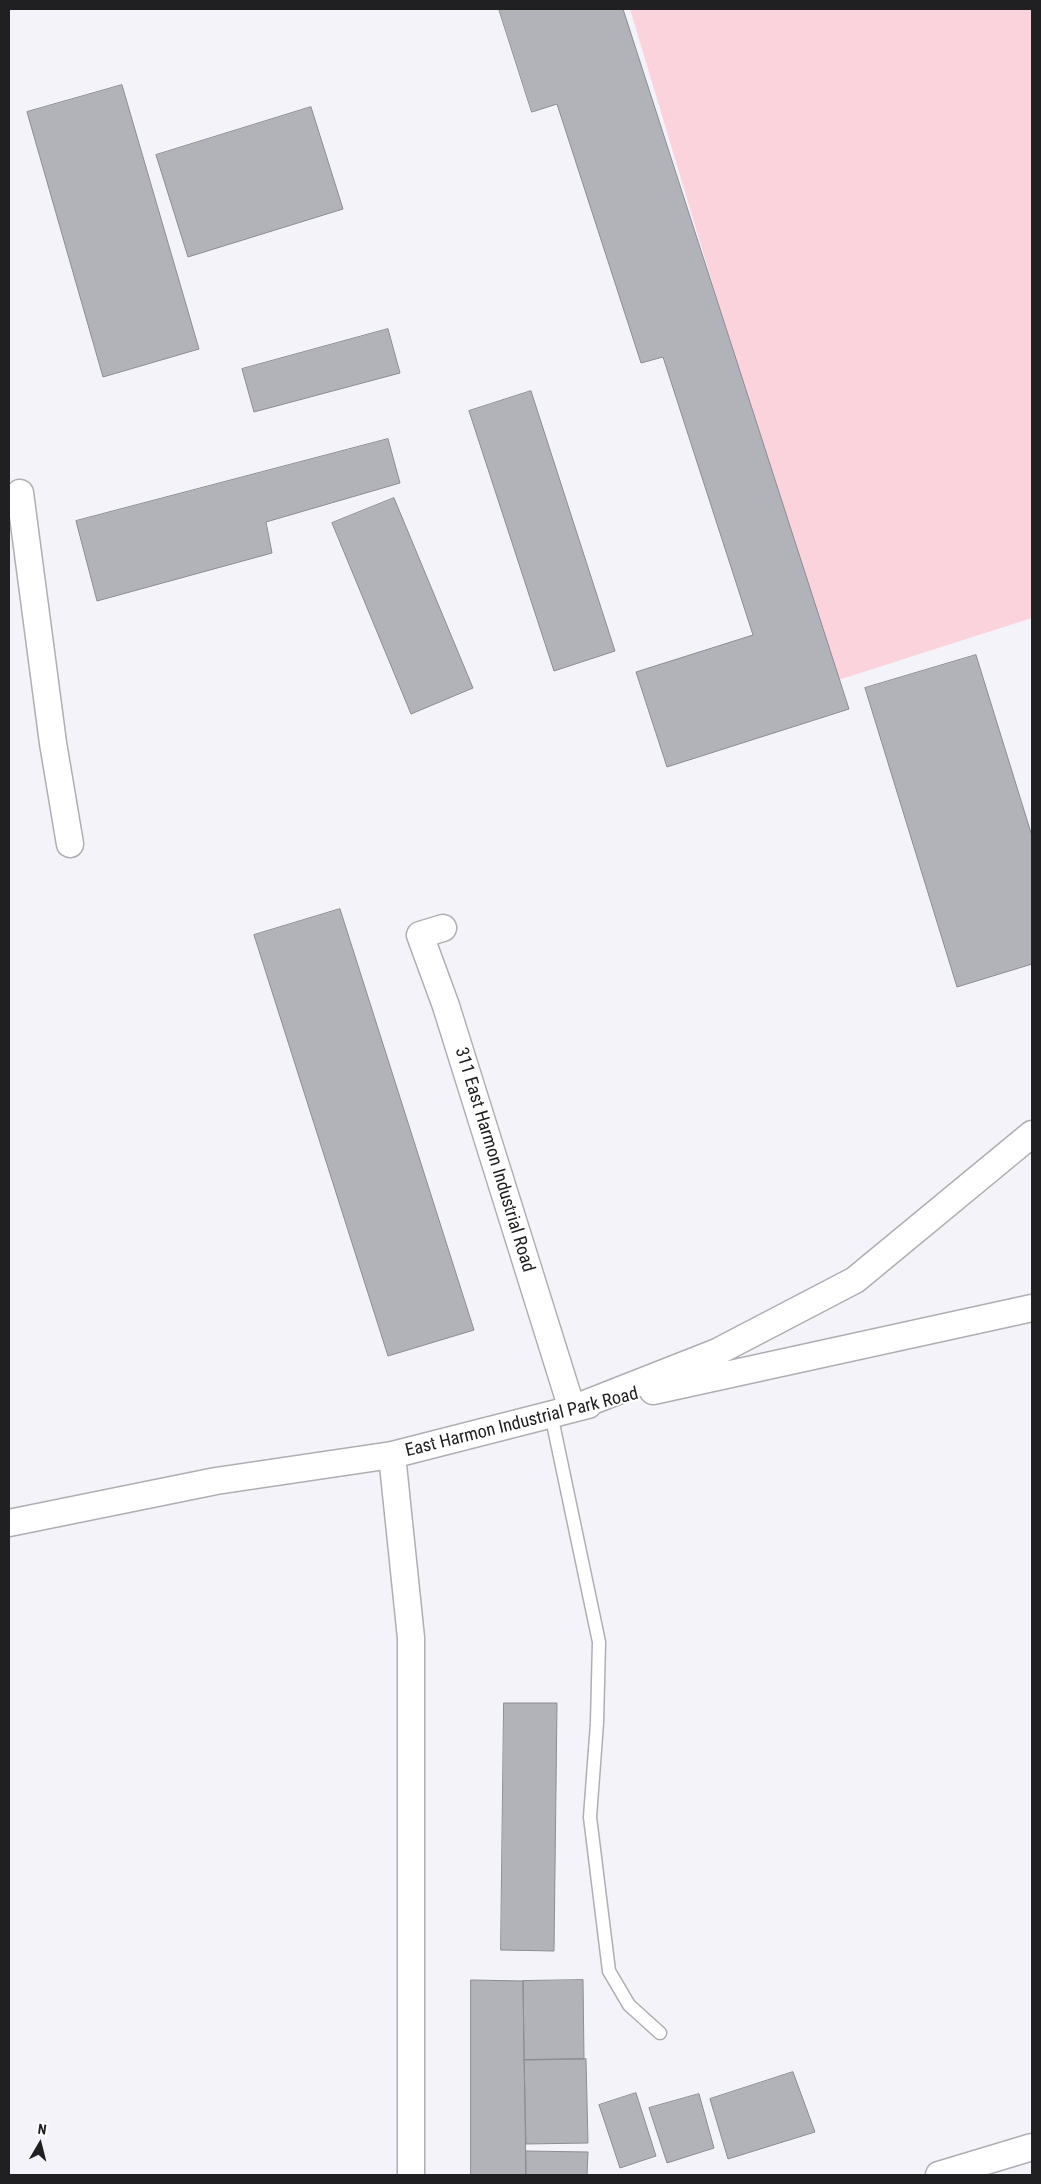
<!DOCTYPE html>
<style>
body{margin:0}
#map{position:relative;width:1041px;height:2184px;overflow:hidden;background:#f4f3f9;font-family:"Roboto Condensed",sans-serif}
canvas{display:block}
.frame{position:absolute;inset:0;border:10px solid #202022;pointer-events:none}
.north{position:absolute;left:15px;top:2119px;width:50px;height:50px;-webkit-text-stroke:4px #fff;paint-order:stroke;rotate:8deg;font-size:14px;font-weight:700;line-height:20px;text-align:center;color:#202022}
.north::after{content:'';display:block;margin:auto;width:18px;height:22px;background:#202022;clip-path:polygon(50% 0,100% 100%,50% 72%,0 100%)}
</style>
<div id="map">
<canvas width="1041" height="2184"></canvas>
<div class="frame"></div>
<div class="north">N</div>
</div>
<script>
const ctx = document.querySelector('canvas').getContext('2d');
ctx.lineJoin = 'round';
function fill(path, color) { ctx.fillStyle = color; ctx.fill(path, 'evenodd'); }
function strokePath(path, color, width, dash) { ctx.strokeStyle = color; ctx.lineWidth = width; ctx.lineCap = dash ? 'butt' : 'round'; ctx.setLineDash(dash || []); ctx.stroke(path); }
function label(font, color, halo, rows, align = 'center') {
  ctx.font = font + ' "Roboto Condensed",sans-serif'; ctx.lineWidth = 4; ctx.setLineDash([]); ctx.textBaseline = 'middle'; ctx.strokeStyle = halo; ctx.fillStyle = color; for (const [text, x, y, turn = 0] of rows) {
    ctx.save(); ctx.translate(x, y); ctx.rotate((+turn || 0) * Math.PI / 180); ctx.textAlign = isNaN(turn) ? turn : align; if (halo) ctx.strokeText(text, 0, 0); ctx.fillText(text, 0, 0); ctx.restore();
  }
}
fill(new Path2D(`
 M630 9H1032V618L832 682Z`), '#fbd3dc');
const building = new Path2D(`
 M499 9H623L849 709 667 767 636 672 753 635 663 357 641 363 557 104 532 112Z
 M122 85 199 349 103 377 27 112Z
 M311 107 343 209 188 257 156 155Z
 M388 329 400 373 254 412 242 369Z
 M531 391 615 651 554 671 469 411Z
 M388 439 400 483 266 522 272 553 97 601 76 521Z
 M394 498 473 688 411 714 332 523Z
 M976 655 1032 836V964L957 987 865 688Z
 M340 909 474 1330 388 1356 254 935Z
 M504 1703H557L554 1951 501 1950Z
 M471 1980 523 1981 526 2175H471Z
 M583 1980 584 2059 524 2060 523 1981Z
 M586 2059 588 2143 526 2144 524 2060Z
 M793 2072 815 2132 728 2159 710 2099Z
 M636 2093 656 2156 620 2168 599 2105Z
 M699 2094 714 2148 667 2163 649 2108Z
 M526 2151 588 2152 587 2175H526Z`);
fill(building, '#b1b3b9');
strokePath(building, '#8a8d92', 1);
const lane = new Path2D(`
 M551 1414 599 1642 597 1723 590 1817 609 1971 629 2005 660 2033`);
const street = new Path2D(`
 M20 493 53 743 70 844
 M443 928 420 935 446 1006 572 1409 717 1352 855 1280 1032 1134
 M653 1391 1032 1308
 M392 1455 411 1638V2175
 M9 1523 216 1481 392 1455 588 1405
 M939 2175 1032 2147`);
strokePath(lane, '#afaeb3', 15);
strokePath(street, '#afaeb3', 29);
strokePath(lane, '#fff', 12);
strokePath(street, '#fff', 26);
label('18px', '#202022', '#fff', [
 ["311 East Harmon Industrial Road",494,1160,73],
 ["East Harmon Industrial Park Road",522,1423,-14]
]);
</script>
